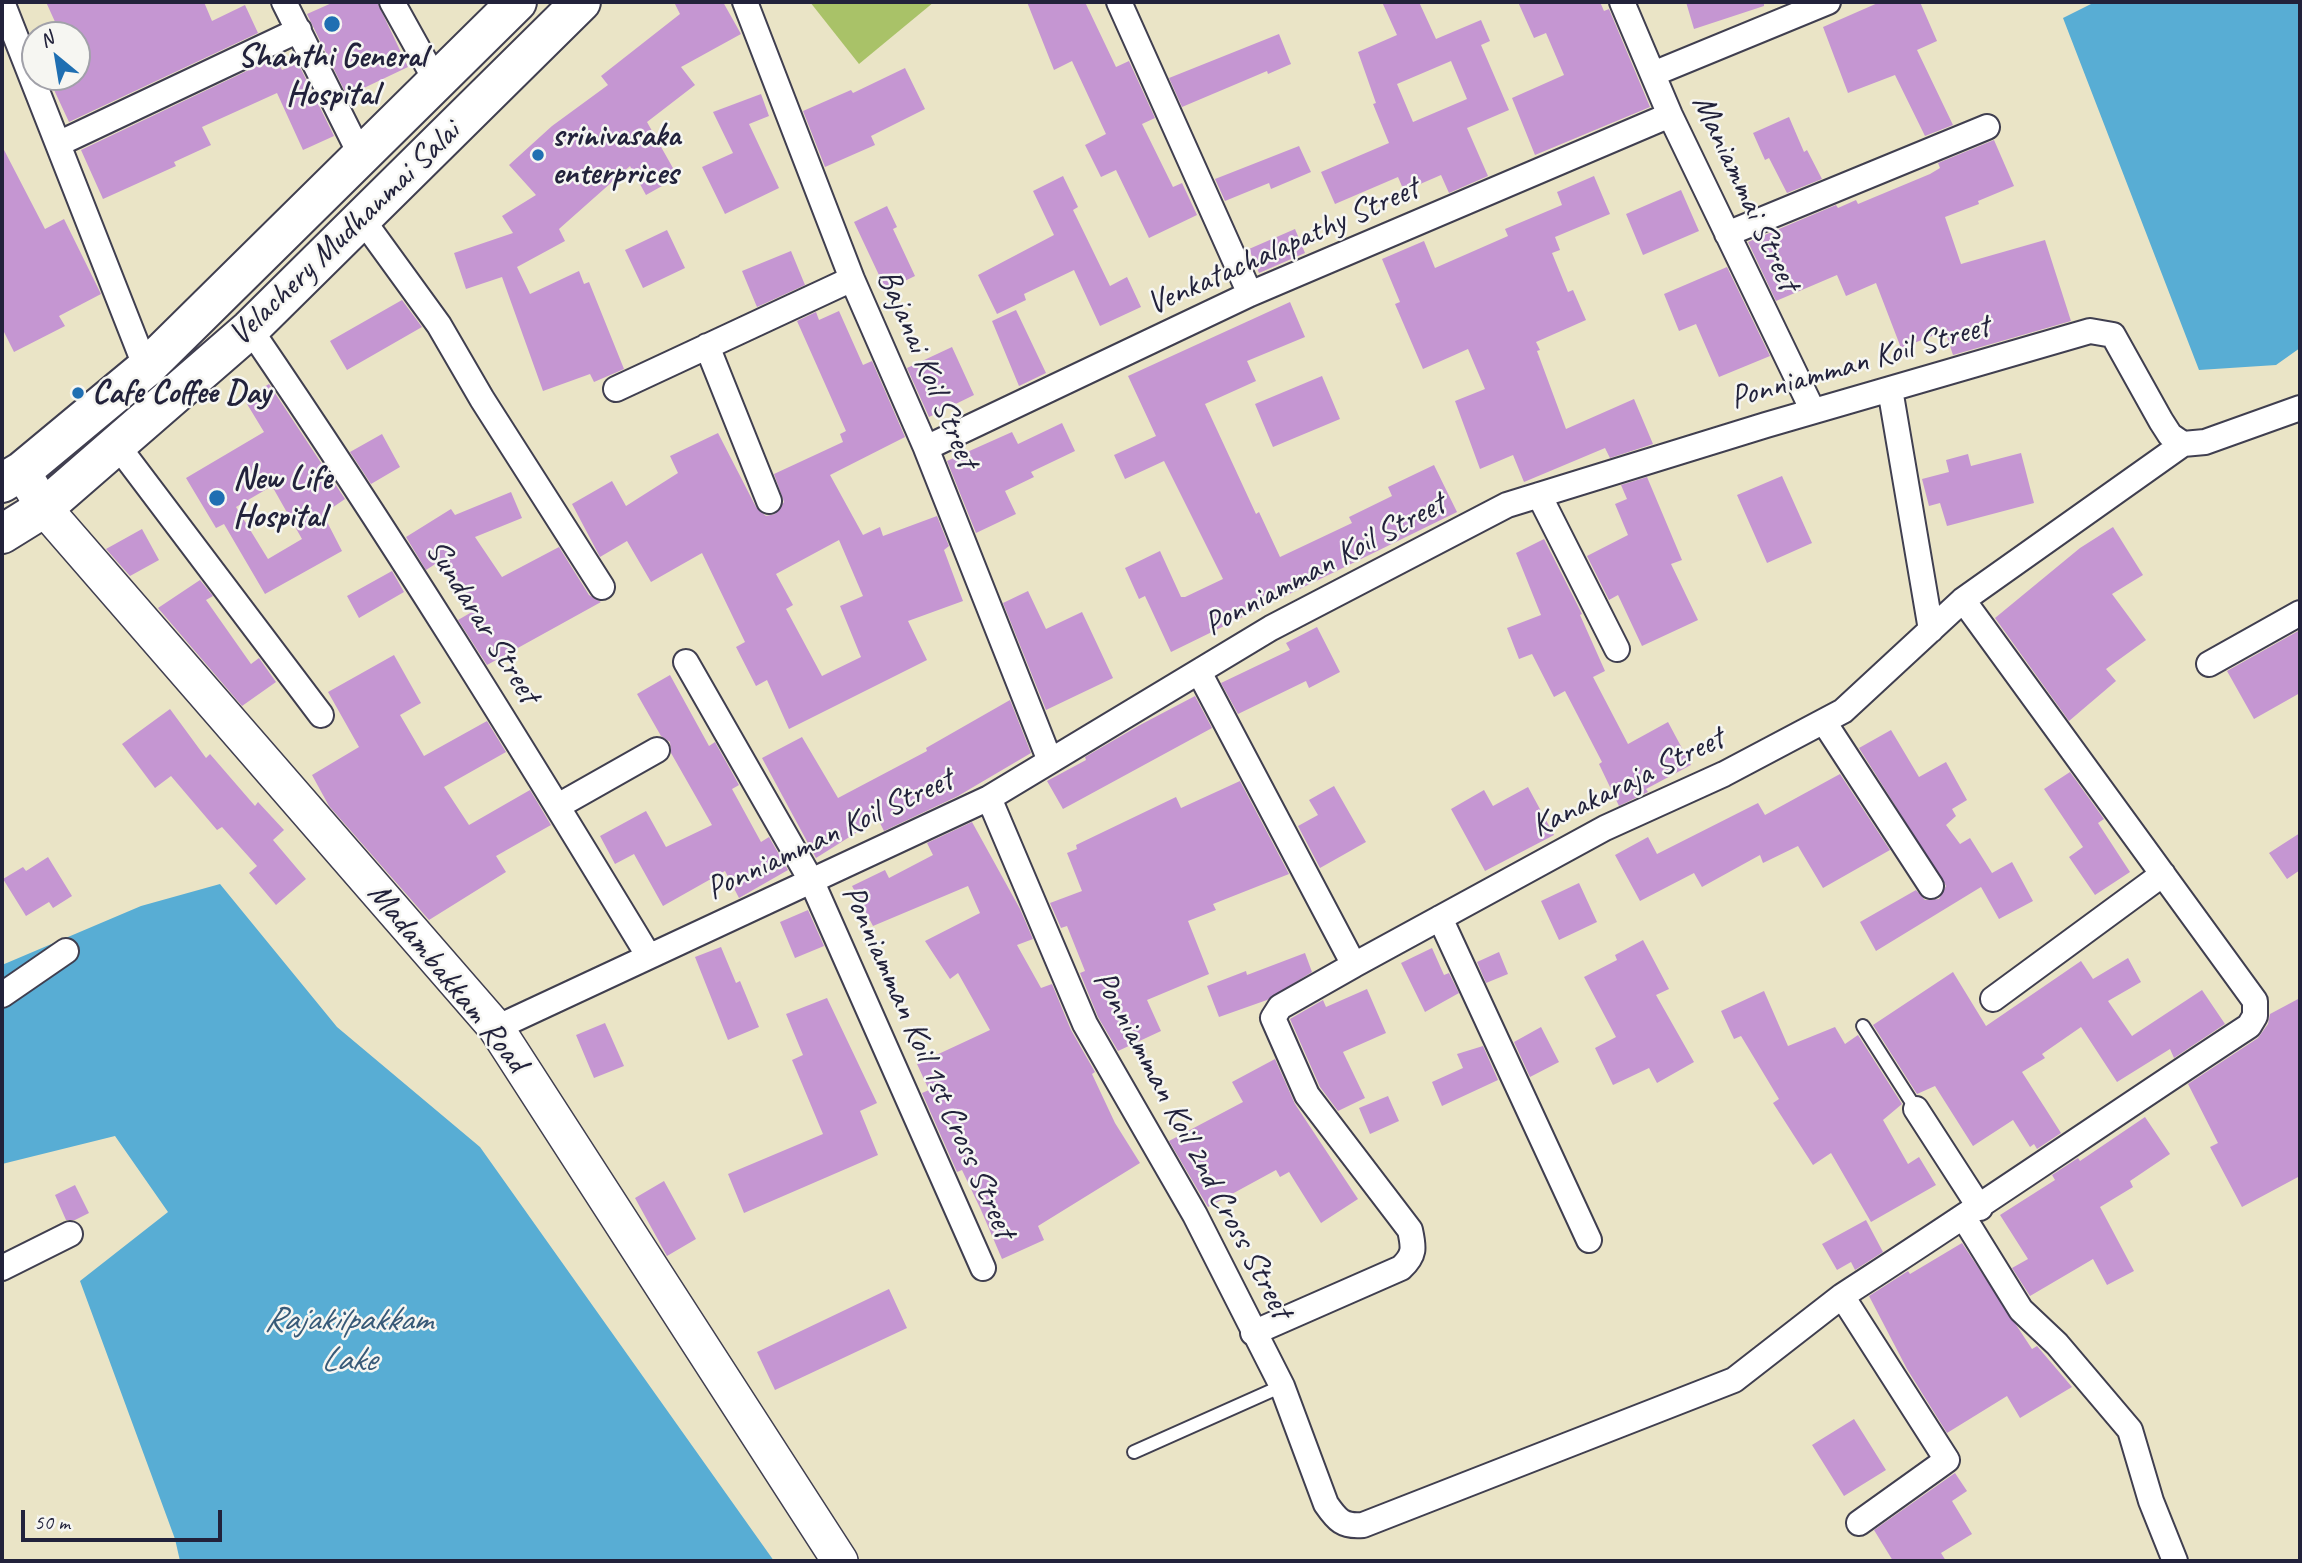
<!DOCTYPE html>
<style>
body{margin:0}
#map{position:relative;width:2302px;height:1563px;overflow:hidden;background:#eae4c6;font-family:Caveat,sans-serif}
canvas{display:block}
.frame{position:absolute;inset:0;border:4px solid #22223b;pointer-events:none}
.north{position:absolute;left:21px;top:21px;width:70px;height:70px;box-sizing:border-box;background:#f6f6f2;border:2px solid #a1a1a9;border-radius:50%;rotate:330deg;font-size:19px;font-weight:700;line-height:28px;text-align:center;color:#22223b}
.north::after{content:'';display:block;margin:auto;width:24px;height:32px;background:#1f6fb2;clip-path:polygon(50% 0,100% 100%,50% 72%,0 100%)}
.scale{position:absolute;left:21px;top:1510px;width:201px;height:32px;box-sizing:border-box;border:4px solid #22223b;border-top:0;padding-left:9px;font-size:21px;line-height:24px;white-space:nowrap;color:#22223b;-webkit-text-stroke:5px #f6f6f2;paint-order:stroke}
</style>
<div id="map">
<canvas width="2302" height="1563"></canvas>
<div class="frame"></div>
<div class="north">N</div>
<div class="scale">50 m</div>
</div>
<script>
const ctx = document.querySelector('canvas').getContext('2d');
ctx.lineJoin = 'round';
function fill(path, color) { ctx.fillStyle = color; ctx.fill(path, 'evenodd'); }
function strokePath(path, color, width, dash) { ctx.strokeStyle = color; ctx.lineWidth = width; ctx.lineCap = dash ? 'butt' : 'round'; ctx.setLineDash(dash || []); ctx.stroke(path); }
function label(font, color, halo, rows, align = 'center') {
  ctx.font = font + ' Caveat,sans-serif'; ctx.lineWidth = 5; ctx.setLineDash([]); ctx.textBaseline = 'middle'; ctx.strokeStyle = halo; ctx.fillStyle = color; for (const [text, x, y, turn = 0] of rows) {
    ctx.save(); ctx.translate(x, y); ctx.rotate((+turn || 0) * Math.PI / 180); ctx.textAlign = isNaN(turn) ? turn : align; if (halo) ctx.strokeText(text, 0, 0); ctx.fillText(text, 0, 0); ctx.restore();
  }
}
fill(new Path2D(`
 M810 2H934L859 64Z`), '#a9c268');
fill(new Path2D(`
 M2095 2H2300V348L2276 365 2199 370 2063 18Z
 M220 884 337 1027 480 1147 774 1561H180L175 1539 80 1281 168 1212 115 1136 2 1164V965L141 906Z`), '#58add4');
fill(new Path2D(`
 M46 2H204L212 21 245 5 258 33 69 122 48 77H77V35H61Z
 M334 2H377L408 67 347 96 307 14Z
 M674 2H723L741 34 681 67 695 85 647 122 678 177 646 195 630 166 559 229 565 241 517 267 530 294 579 271 584 284 589 282 624 369 594 382 590 374 543 391 502 277 466 289 454 253 513 233 502 216 536 195 509 165 552 126 608 85 601 76 680 14Z
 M1027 2H1085L1116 67 1129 61 1155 118 1142 124 1173 187 1182 183 1197 215 1149 238 1116 170 1101 177 1085 145 1106 134 1072 61 1054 70Z
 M1382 2H1419L1436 39 1481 20 1490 41 1481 45 1509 110 1467 128 1488 176 1449 193 1441 175 1404 191 1398 177 1335 204 1321 172 1389 143 1373 104 1376 103 1358 52 1397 35ZM1451 61 1467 99 1413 122 1397 84Z
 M1518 2H1600L1604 11 1609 9 1650 107 1535 155 1512 98 1564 75 1546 33 1534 38Z
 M1686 2H1764V6L1694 29Z
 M1880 2H1920L1937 41 1917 50 1953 125 1925 136 1895 75 1848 93 1823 27Z
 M1279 34 1291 64 1268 74 1267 71 1182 107 1169 78Z
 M276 57 282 70 298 63 334 136 303 150 277 93 202 127 211 145 174 162 176 166 103 199 81 150Z
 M905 68 925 109 871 136 875 145 825 167 803 111 851 90 853 93Z
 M761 94 769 116 749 124 779 188 725 214 702 167 733 153 713 112Z
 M1789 117 1804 152 1807 150 1822 179 1787 193 1769 158 1765 160 1753 133Z
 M1994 140 2014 186 1978 201 1979 204 1945 217 1961 264 2045 240 2071 321 1953 355 1945 331 1901 348 1876 283 1846 296 1837 275 1776 301 1748 242 1836 205 1838 208 1856 200 1858 204 1930 174 1940 168 1938 163Z
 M2 146 45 229 64 219 101 294 59 316 65 326 14 352 2 328Z
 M1299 146 1311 172 1271 189 1269 183 1225 201 1215 179Z
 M1063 176 1078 207 1073 210 1110 286 1127 277 1141 307 1100 326 1074 270 1024 294 1026 300 997 314 978 275 1054 235 1033 191Z
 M1594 176 1610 214 1555 237 1560 250 1552 253 1568 292 1573 290 1586 320 1536 342 1540 350 1537 351 1566 429 1634 399 1653 444 1610 458 1605 448 1524 482 1513 455 1480 469 1455 401 1485 389 1468 349 1423 369 1395 304 1400 302 1382 259 1424 241 1435 268 1508 236 1505 229 1562 205 1557 192Z
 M1681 190 1699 231 1643 255 1626 214Z
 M887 206 897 227 893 229 915 276 886 290 854 222Z
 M1295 229 1305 253 1259 273 1249 249Z
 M667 230 685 268 643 288 625 250Z
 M791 251 805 285 757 307 742 271Z
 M1727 267 1770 356 1719 377 1696 324 1679 331 1664 294Z
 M402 300 422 327 347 370 330 341Z
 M1290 302 1305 337 1247 361 1256 381 1205 404 1256 514 1259 512 1280 557 1352 523 1349 517 1392 496 1388 487 1434 465 1457 512 1171 652 1145 596 1139 599 1125 568 1160 551 1181 597H1185L1223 579 1164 461 1125 479 1114 455 1156 436 1128 376Z
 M1016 310 1046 373 1019 386 992 321Z
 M839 311 863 365 872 361 905 437 830 475 863 535 880 527 883 536 937 516 949 546 944 550 963 601 908 621 927 660 789 729 767 680 756 686 736 647 745 642 702 553 651 582 627 541 600 557 572 504 612 481 626 506 678 473 670 456 718 433 756 507 766 516 775 514 784 502 774 474 843 442 840 434 846 431 797 321 816 312 819 320ZM839 540 863 596 840 606 861 657 822 676 786 609 793 605 776 574Z
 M952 347 974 395 929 417 907 368Z
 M1322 376 1340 419 1273 447 1255 404Z
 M269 384 345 499 323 514 342 551 265 594 224 524 216 528 186 478 264 432 244 399ZM272 486 302 539 268 559 236 507Z
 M1062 423 1075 451 1031 472 1034 477 1005 491 1016 514 976 533 947 461 1012 432 1018 444Z
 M382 434 400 467 371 484 350 452Z
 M2021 453 2034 503 1947 526 1940 503 1929 506 1922 479 1949 472 1946 460 1968 454 1971 466Z
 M1782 476 1812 543 1767 563 1737 495Z
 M1647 477 1682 560 1671 564 1698 620 1642 646 1618 595 1609 600 1587 556 1628 535 1615 504 1627 499 1621 485Z
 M511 492 522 518 475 537 502 577 559 547 589 595 601 602 487 665 458 620 477 609 443 559 426 570 406 537 451 509 455 515Z
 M2113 527 2143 575 2112 594 2146 640 2106 669 2116 681 2069 721 1995 618 2080 548Z
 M142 529 159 560 130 576 106 549Z
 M1544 539 1582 614 1580 615 1605 671 1593 677 1628 744 1668 722 1691 765 1646 789 1648 792 1619 806 1599 764 1602 762 1565 691 1554 697 1532 654 1519 659 1507 628 1541 615 1516 553Z
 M392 571 404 592 359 618 347 596Z
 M200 580 213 596 206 600 251 664 259 658 276 682 242 706 158 608Z
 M1028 591 1046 629 1082 612 1113 678 1046 710 1003 603Z
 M1317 627 1340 672 1309 688 1306 681 1238 714 1221 683 1290 650 1286 643Z
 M2300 630V693L2254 719 2227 671Z
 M394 655 421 703 400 715 424 756 487 721 506 752 444 787 469 825 530 790 551 825 496 856 506 872 429 920 329 806 312 775 359 747 328 692Z
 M670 675 709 746 715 742 739 785 732 789 761 842 769 837 788 870 739 898 725 871 663 906 634 854 615 864 600 836 646 811 666 847 712 825 671 753 670 742 661 736 637 694Z
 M1195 696 1212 728 1063 809 1047 781 1086 760 1085 757 1140 725Z
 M1010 700 1031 753 958 796 884 831 878 819 816 858 762 758 802 737 838 798 927 751 926 748Z
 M170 709 206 758 210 754 255 806 258 802 284 830 273 840 306 879 276 905 249 873 257 866 222 827 217 830 171 776 155 788 122 744Z
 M1891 730 1919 777 1946 762 1967 800 1952 809 1956 816 1946 825 1960 844 1970 838 1992 873 2012 862 2033 901 1999 919 1981 887 1876 951 1860 922 1916 890 1925 900 1939 899 1946 886 1859 748Z
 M2070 772 2104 819 2098 823 2130 872 2095 895 2069 857 2083 847 2044 789Z
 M1840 774 1890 850 1823 888 1798 846 1763 863 1760 855 1702 887 1694 873 1640 901 1615 855 1648 837 1657 854 1758 803 1765 815Z
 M1240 781 1289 874 1213 904 1216 910 1188 921 1209 974 1147 1000 1161 1031 1118 1051 1098 1017 1080 973 1085 971 1067 926 1061 928 1050 903 1082 891 1067 853 1077 849 1076 845 1176 797 1181 808Z
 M1334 786 1366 842 1320 868 1298 826 1318 815 1309 800Z
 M1528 787 1554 835 1485 871 1451 809 1484 790 1493 806Z
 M972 822 1020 909 1033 939 1017 945 1041 988 1052 984 1071 1030 1095 1072 1092 1074 1115 1123 1140 1163 1038 1226 1044 1240 1002 1259 981 1210 962 1170 957 1172 922 1093 929 1090 917 1064 990 1030 958 973 950 979 925 941 980 913 968 886 873 926 852 886 885 870 889 878 933 855 927 843Z
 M2300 833V870L2287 879 2269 853Z
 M48 857 72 896 53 908 49 902 26 916 3 879 23 867 26 871Z
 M1579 883 1597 922 1559 940 1541 901Z
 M808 910 824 946 795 958 780 922Z
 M1643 940 1669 989 1656 995 1694 1062 1657 1083 1649 1068 1613 1085 1595 1048 1616 1037 1584 977 1617 960 1615 955Z
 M721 947 736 983 740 981 759 1027 728 1040 695 957Z
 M1432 948 1444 975 1449 973 1459 993 1425 1012 1401 963Z
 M1499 952 1508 974 1486 983 1477 962Z
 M1305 953 1312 972 1267 1000 1219 1017 1207 986 1246 971 1247 975Z
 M2128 958 2141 982 2108 1001 2132 1036 2202 990 2225 1024 2174 1058 2170 1049 2117 1082 2081 1027 2042 1054 2045 1058 2022 1072 2061 1133 2037 1149 2034 1144 2030 1147 2013 1120 1973 1146 1935 1086 1917 1094 1873 1025 1953 972 1986 1026 2081 961 2093 979Z
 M1367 989 1386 1033 1343 1052 1365 1098 1338 1111 1320 1087 1290 1019 1323 1000 1326 1007Z
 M1764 991 1788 1046 1835 1027 1845 1044 1858 1035 1902 1104 1883 1120 1908 1164 1919 1157 1936 1185 1871 1222 1831 1153 1813 1165 1773 1103 1779 1099 1741 1036 1734 1039 1721 1011Z
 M827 998 877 1103 860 1111 878 1155 744 1213 728 1174 823 1134 792 1060 803 1055 786 1014Z
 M2300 998V1176L2242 1207 2210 1147 2218 1143 2188 1084 2258 1038 2268 1024 2270 1014Z
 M605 1023 624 1066 594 1078 576 1035Z
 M1541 1027 1559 1062 1530 1077 1514 1042Z
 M1483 1046 1498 1080 1442 1106 1432 1082 1463 1068 1457 1054Z
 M1275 1059 1295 1104 1358 1199 1321 1223 1289 1172 1280 1177 1276 1170 1208 1207 1169 1141 1243 1102 1232 1082Z
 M1388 1096 1399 1121 1370 1134 1359 1108Z
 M2145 1117 2170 1154 2130 1181 2133 1187 2100 1207 2134 1271 2107 1285 2093 1259 2030 1296 2012 1268 2028 1259 2000 1215 2055 1180 2052 1175 2078 1158 2080 1161Z
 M664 1181 696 1239 667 1256 635 1198Z
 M75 1185 89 1213 75 1220H66L55 1195Z
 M1866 1220 1883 1252 1855 1270 1851 1262 1837 1270 1822 1244Z
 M1962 1243 2032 1349 2037 1346 2072 1387 2020 1418 2007 1396 1947 1433 1907 1369 1869 1296 1908 1271 1910 1274Z
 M889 1289 907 1328 775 1390 757 1352Z
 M1854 1419 1886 1470 1844 1496 1812 1445Z
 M1955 1473 1967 1491 1952 1501 1972 1534 1941 1553 1946 1561H1893L1874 1530Z`), '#c596d2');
const lane = new Path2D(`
 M1863 1026 1916 1109
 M1134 1452 1282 1386`);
const street = new Path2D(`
 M2 2 146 368
 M284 2 361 156
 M392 2 436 81
 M745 2 852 279 926 448 1050 761
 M1119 2 1250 294
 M1622 2 1670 115 1813 411
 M1653 74 1828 2
 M58 144 299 30
 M362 219 439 325 482 399 602 587
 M1727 234 1987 127
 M250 329C390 534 520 744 648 955
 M707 346 769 501
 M616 389 852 279
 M1890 389 1931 630
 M2183 444 2205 442 2300 408
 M117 445 321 715
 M926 448 1250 294 1670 115
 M1539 495 1617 649
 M686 662 812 882 983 1268
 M2209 664 2300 613
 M1199 672 1354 965 1605 828 1724 774 1843 711 1963 600 2183 444
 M1824 722 1931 886
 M989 798 1085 1024 1195 1215 1282 1386 1326 1504C1337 1520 1343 1527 1363 1525L1734 1380 1842 1296
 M558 806 657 750
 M1440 918 1589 1240
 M2 995 66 951
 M1993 999 2163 874
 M496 1028 989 798 1271 628 1507 505 1766 425 2090 331 2113 335 2161 421 2170 435 2183 444
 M1916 1109 1980 1208
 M1964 1218 2021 1310 2057 1344 2130 1430 2151 1501 2175 1561
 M2 1268 70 1234
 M1253 1333 1401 1268C1415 1255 1414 1248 1410 1230L1307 1095 1273 1018 1280 1007 1354 965
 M1859 1523 1947 1460 1842 1296C1979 1208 2113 1115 2249 1026L2255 1016V1001L1963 600`);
const secondary = new Path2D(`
 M22 471 44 508 496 1028 840 1561`);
const primary = new Path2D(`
 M2 483 22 471 146 368 517 2
 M2 534 44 508 250 329 581 2`);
strokePath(lane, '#403f50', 16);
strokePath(street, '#403f50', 28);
strokePath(secondary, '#403f50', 38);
strokePath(primary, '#403f50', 42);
strokePath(lane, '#fff', 12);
strokePath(street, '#fff', 24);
strokePath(secondary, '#fff', 35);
strokePath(primary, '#fff', 38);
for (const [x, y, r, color] of [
 [332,24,9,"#1f6fb2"],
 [538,155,7,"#1f6fb2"],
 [78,393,7,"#1f6fb2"],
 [217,498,9,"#1f6fb2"]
]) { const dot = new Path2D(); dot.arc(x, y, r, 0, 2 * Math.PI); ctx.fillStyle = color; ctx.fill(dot); strokePath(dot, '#f6f6f2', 2.5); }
label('bold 33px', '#22223b', '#f6f6f2', [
 ["Shanthi General",332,57,"center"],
 ["Hospital",332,95,"center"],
 ["srinivasaka",552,136],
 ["enterprices",552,174],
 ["Cafe Coffee Day",92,393],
 ["New Life",233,479],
 ["Hospital",233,517]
], 'left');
label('33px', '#22223b', '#f6f6f2', [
 ["Maniammai Street",1745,193,65],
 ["Velachery Mudhanmai Salai",345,234,-44],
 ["Venkatachalapathy Street",1283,247,-24],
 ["Ponniamman Koil Street",1860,363,-16],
 ["Bajanai Koil Street",927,369,67],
 ["Ponniamman Koil Street",1325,565,-28],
 ["Sundarar Street",482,622,58],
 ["Kanakaraja Street",1628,783,-26],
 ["Ponniamman Koil Street",830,835,-25],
 ["Madambakkam Road",447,978,51],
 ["Ponniamman Koil 1st Cross Street",928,1062,66],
 ["Ponniamman Koil 2nd Cross Street",1192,1145,62]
]);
label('italic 35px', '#385a78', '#f6f6f2', [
 ["Rajakilpakkam",348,1321],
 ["Lake",348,1361]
]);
</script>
